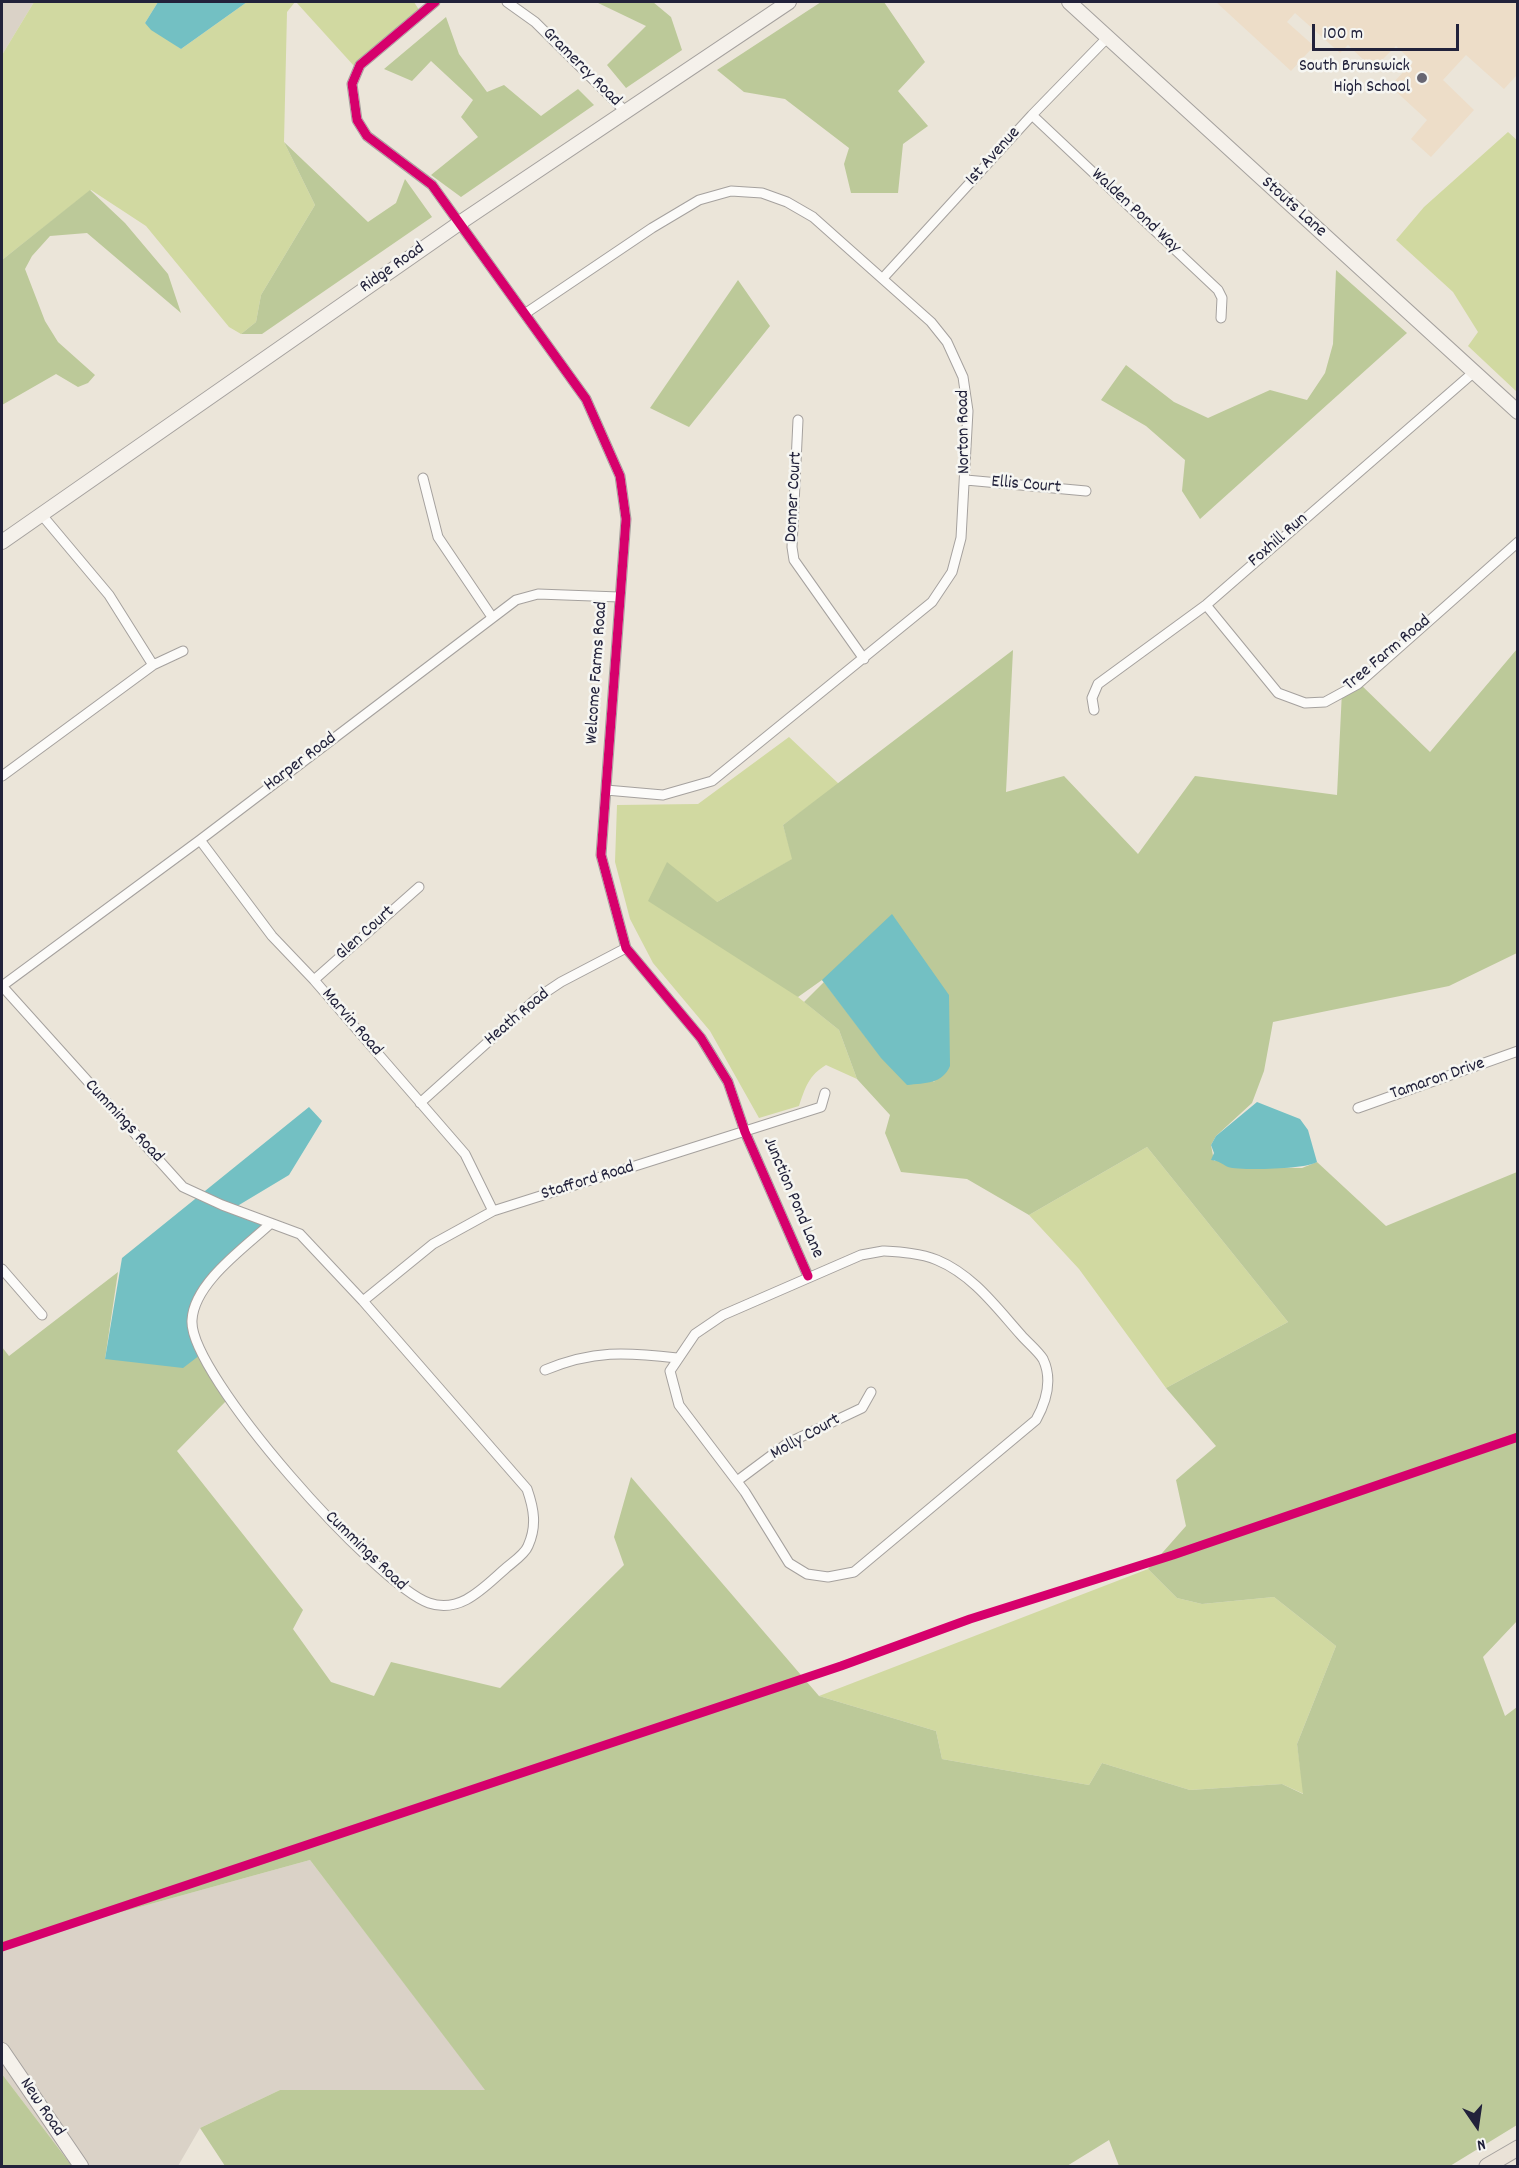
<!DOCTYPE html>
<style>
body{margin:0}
#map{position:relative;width:1519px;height:2168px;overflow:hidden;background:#ebe5d9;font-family:Dekko,sans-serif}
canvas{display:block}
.frame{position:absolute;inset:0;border:3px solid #22223b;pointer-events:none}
.north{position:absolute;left:1447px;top:2096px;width:60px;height:60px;-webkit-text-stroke:4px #f6f6f2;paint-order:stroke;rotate:167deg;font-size:16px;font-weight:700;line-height:24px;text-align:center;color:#22223b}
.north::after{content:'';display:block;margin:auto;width:21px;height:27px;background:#22223b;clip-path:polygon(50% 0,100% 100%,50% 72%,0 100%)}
.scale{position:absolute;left:1312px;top:24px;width:147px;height:27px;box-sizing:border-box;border:3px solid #22223b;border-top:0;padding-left:8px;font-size:18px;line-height:21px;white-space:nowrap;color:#22223b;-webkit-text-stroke:4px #f6f6f2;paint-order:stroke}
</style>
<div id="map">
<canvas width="1519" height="2168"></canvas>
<div class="frame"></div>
<div class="north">N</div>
<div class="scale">100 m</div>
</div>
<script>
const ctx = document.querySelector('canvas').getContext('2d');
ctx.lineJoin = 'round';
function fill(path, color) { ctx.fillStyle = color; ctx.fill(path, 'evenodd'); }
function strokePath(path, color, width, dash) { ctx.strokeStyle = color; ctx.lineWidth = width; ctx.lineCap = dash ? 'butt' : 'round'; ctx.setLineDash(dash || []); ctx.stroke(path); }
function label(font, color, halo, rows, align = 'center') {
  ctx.font = font + ' Dekko,sans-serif'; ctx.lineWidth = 5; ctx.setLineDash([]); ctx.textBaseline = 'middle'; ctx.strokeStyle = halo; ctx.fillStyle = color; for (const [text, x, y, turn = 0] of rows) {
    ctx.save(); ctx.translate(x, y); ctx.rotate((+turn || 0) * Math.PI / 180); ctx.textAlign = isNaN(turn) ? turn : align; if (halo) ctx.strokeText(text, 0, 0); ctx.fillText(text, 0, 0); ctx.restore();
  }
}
fill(new Path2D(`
 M1216 2H1517V75L1504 89 1466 55 1443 80 1474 110 1431 157 1411 139 1427 120 1390 86 1413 62 1396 46 1373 69 1348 45 1340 53 1295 13 1287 22 1314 46 1291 71Z`), '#edddc8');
fill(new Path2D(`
 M2 2H34L2 55Z
 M310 1860 486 2090H280L200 2128 178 2166H72L2 2074V1945Z`), '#dad2c7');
fill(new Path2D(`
 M34 2H158L145 23 181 49 247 2H295L287 12 284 142 315 205 261 295 256 322 241 334 229 327 146 226 91 190 2 260V55Z
 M296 2H414L421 13 354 66Z
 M1508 132 1518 141 1517 392 1468 346 1478 332 1453 292 1396 240 1424 207Z
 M789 737 839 784 783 825 793 859 717 902 798 997 839 1030 857 1079 826 1065C809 1075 805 1088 799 1106L759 1118 710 1031 653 963 630 919 615 862 617 805 698 804Z
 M1147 1147 1288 1322 1166 1388 1079 1269 1029 1215Z
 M1148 1569 1177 1598 1202 1604 1274 1597 1336 1646 1297 1744 1304 1794 1282 1784 1190 1790 1102 1763 1089 1785 942 1759 936 1731 819 1696Z`), '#d1d9a1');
fill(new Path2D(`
 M596 2H653L671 17 682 50 626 88 607 65 646 26Z
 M821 2H884L925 62 898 91 928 126 903 144 898 193H851L844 164 849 148 785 99 744 92 717 70Z
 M446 17 459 54 487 92 504 85 541 116 578 89 594 105 461 197 431 175 478 137 461 117 473 100 431 61 412 81 384 69Z
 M284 142 368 222 396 203 405 179 432 217 262 334H241L256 322 261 295 315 205Z
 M90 190 125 223 168 274 181 313 87 233 50 236 32 256 25 269 45 321 58 342 95 375 88 383 78 387 56 374 2 405V260Z
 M1336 270 1407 333 1200 519 1182 491 1185 460 1146 426 1101 400 1126 365 1174 402 1208 418 1270 390 1307 400 1325 373 1333 344Z
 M738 280 770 326 689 427 650 408Z
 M1517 649V953L1449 986 1273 1022 1264 1071 1252 1103 1216 1136 1211 1145 1214 1161H1220L1229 1167 1302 1168 1317 1162 1386 1226 1517 1172V1621L1483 1657 1505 1716 1517 1707V2125L1450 2166H1119L1109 2140 1067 2166H225L200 2128 280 2090H485L310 1860 2 1945V1347L9 1356 118 1272 105 1359 200 1355 227 1400 177 1451 303 1610 293 1629 331 1682 374 1696 391 1662 500 1688 624 1565 614 1537 631 1477 819 1696 936 1731 942 1759 1089 1785 1102 1763 1190 1790 1282 1784 1303 1794 1297 1744 1336 1646 1274 1597 1202 1604 1177 1598 1148 1569 1186 1526 1176 1480 1216 1446 1166 1388 1288 1322 1147 1147 1029 1215 967 1179 901 1172 885 1133 890 1115 857 1079 839 1030 804 1002 824 982 881 1057 935 1082 822 980 798 997 648 901 667 862 717 902 792 859 783 825 1013 650 1006 792 1064 776 1138 854 1195 776 1337 795 1342 691 1356 680 1430 752Z
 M2 2074 72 2166H2Z`), '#bcc999');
fill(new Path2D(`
 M158 2H247L181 49 151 30 145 23Z
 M892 914 949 995 950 1066C942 1084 926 1083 907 1085L881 1058 822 980Z
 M1257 1102 1300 1119 1308 1130 1317 1162C1308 1169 1240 1171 1228 1167 1222 1164 1219 1161 1211 1160L1214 1153 1211 1145 1216 1136Z
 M309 1107 322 1121 289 1175 234 1208 272 1222 191 1302 200 1355 183 1368 105 1359 122 1258Z`), '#73c0c3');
const street = new Path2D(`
 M435 2 360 65 352 84 357 120 367 136 432 185 586 399 620 476 626 519 601 855 626 948 701 1038 728 1082 745 1132 808 1276
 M507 2 535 22 626 112
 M1032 115 1218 290 1222 298 1221 318
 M883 278 1032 115 1107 38
 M526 313 652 228 699 200 731 191 762 193 787 202 813 217 931 322 947 342 963 377 968 411 961 538 952 572 932 602 712 781 663 795 606 790
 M798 420 792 547 794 560 864 659
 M423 478 438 537 492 617
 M966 480 1086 491
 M41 514 109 595 153 665
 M1206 605 1278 693 1305 703 1325 702 1358 684 1518 542
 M1094 710 1092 698 1098 684 1206 605 1474 372
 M2 776 153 665 183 651
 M200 840 272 936 314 980 465 1154 493 1211
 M314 980 419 887
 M2 986 183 1187 222 1205 300 1234 363 1301 527 1489C534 1509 537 1526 528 1546 525 1554 513 1562 506 1568 484 1587 461 1614 429 1603 377 1585 188 1374 192 1320 194 1283 244 1248 270 1224
 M2 986 200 840 516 600 538 594 619 597
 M420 1103 537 998 561 982 626 948
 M1358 1108 1518 1051
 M883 1251C900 1252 920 1253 937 1260 973 1275 996 1307 1021 1335 1028 1343 1038 1351 1043 1359 1053 1380 1046 1402 1036 1420L854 1572 828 1577 807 1574 789 1563 745 1492 679 1405 670 1371 695 1334 723 1315 861 1255Z
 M2 1269 42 1315
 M363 1301 433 1244 493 1211 821 1107 825 1093
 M545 1370C593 1350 626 1352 677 1358
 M737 1481 788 1443 862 1408 871 1392`);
const secondary = new Path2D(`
 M1069 2 1518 412
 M2 542 461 222 789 2
 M2 2050 81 2166`);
const primary = new Path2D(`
 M1487 2166 1518 2148`);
strokePath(street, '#a5a19e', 11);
strokePath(secondary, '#a5a19e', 16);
strokePath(primary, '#a5a19e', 17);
strokePath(street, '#fcfbf9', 9);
strokePath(secondary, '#f5f1eb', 14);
strokePath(primary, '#eae2d7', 15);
strokePath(new Path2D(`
 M435 2 360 65 352 84 357 120 367 136 432 185 586 399 620 476 626 519 601 855 626 948 701 1038 728 1082 745 1132 808 1276
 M2 1947 841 1666 970 1619 1173 1555 1518 1437`), '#d6006c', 9);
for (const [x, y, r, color] of [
 [1422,78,6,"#686672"]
]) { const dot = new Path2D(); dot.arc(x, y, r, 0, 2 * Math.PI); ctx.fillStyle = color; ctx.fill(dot); strokePath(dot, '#f6f6f2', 2); }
label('18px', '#22223b', '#f6f6f2', [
 ["Gramercy Road",581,68,45],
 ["1st Avenue",994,157,-48],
 ["Stouts Lane",1293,208,42],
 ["Walden Pond Way",1135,212,43],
 ["Ridge Road",393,269,-35],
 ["Norton Road",965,432,-91],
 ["Ellis Court",1026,486,5],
 ["Donner Court",795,497,-87],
 ["Foxhill Run",1279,541,-41],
 ["Tree Farm Road",1388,654,-40],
 ["Welcome Farms Road",598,673,-86],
 ["Harper Road",301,763,-37],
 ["Glen Court",366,934,-42],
 ["Heath Road",518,1018,-40],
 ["Marvin Road",351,1023,49],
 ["Tamaron Drive",1438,1080,-19],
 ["Cummings Road",123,1122,47],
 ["Stafford Road",588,1182,-17],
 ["Junction Pond Lane",792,1198,67],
 ["Molly Court",806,1438,-29],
 ["Cummings Road",365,1552,44],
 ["New Road",41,2108,56]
]);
label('18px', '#22223b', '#f6f6f2', [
 ["South Brunswick",1410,68],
 ["High School",1410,89]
], 'right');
</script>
